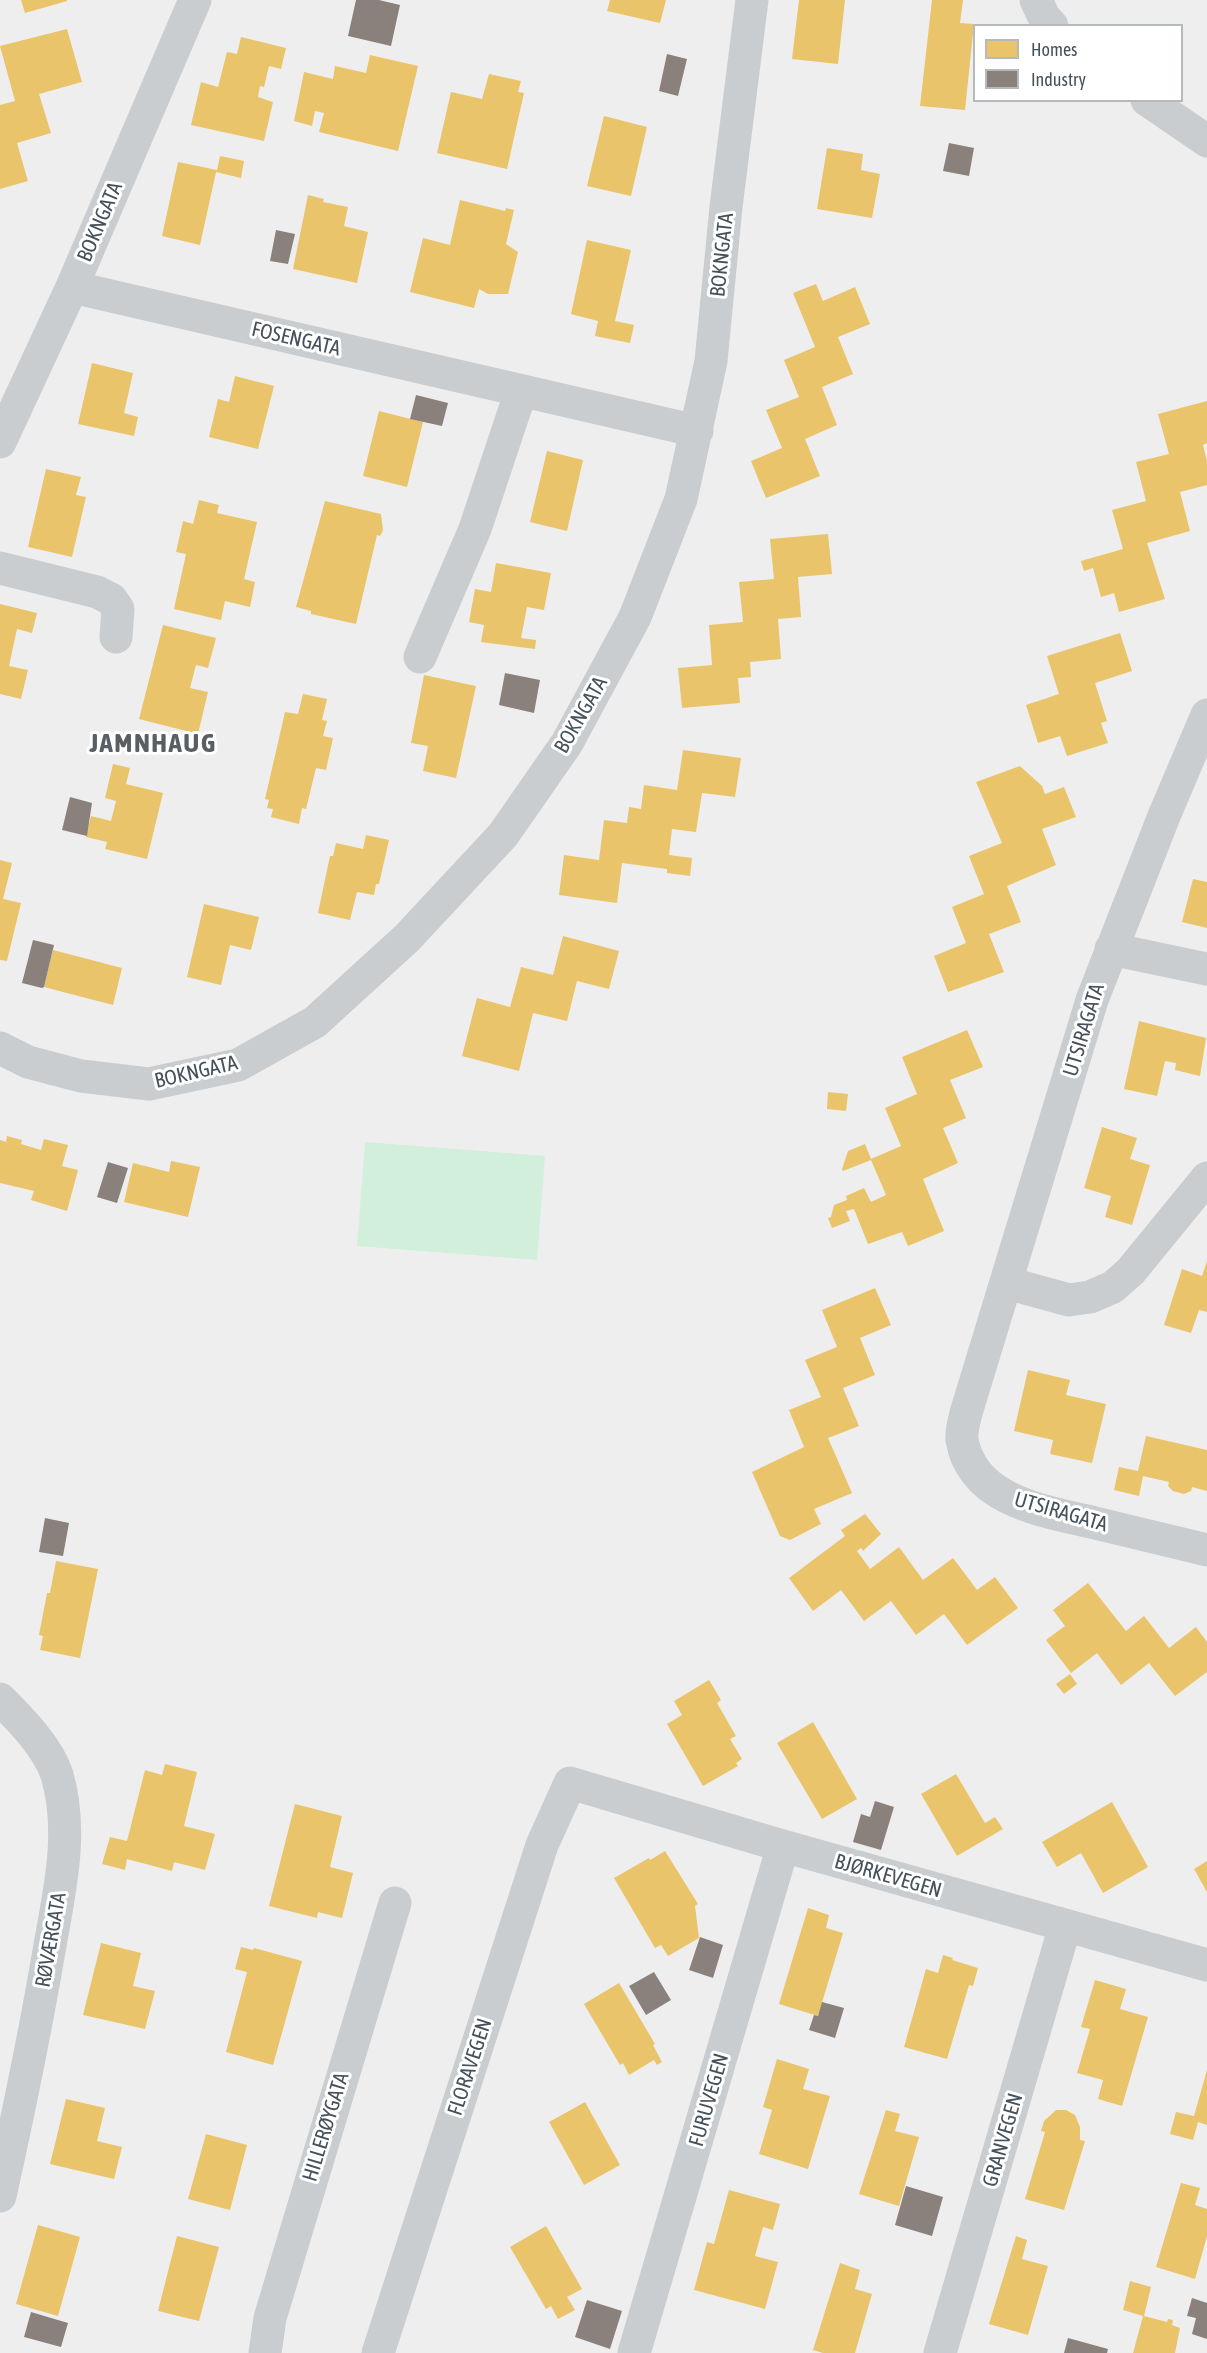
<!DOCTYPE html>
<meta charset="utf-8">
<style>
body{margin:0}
#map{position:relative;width:1207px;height:2353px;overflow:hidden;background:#efeeee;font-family:"Asap Condensed",sans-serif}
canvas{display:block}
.legend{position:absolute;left:973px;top:24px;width:210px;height:78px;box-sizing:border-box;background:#fff;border:2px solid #b5babd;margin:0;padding:8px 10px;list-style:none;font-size:18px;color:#45525b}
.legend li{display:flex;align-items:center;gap:12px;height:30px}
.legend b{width:30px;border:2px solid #b5babd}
</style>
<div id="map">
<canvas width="1207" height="2353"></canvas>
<ul class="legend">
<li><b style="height:16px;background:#e9c46a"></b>Homes</li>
<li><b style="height:16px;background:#8a817c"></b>Industry</li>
</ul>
</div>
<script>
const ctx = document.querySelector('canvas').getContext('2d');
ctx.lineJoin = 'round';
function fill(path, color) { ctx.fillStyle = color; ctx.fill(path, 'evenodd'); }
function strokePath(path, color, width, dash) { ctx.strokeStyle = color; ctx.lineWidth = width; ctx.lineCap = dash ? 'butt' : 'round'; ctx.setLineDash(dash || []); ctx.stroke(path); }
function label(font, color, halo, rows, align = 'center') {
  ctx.font = font + ' "Asap Condensed",sans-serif'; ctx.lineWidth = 6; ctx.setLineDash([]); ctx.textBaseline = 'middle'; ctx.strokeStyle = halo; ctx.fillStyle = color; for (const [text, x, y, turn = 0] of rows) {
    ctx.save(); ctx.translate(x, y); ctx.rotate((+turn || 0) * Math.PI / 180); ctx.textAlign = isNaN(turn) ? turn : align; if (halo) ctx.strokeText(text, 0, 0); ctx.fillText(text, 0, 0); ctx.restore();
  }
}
fill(new Path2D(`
 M365 1142 545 1156 537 1260 357 1246Z`), '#d1efda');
fill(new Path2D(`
 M21 0H67V1L25 13Z
 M610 0H666L660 23 607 11Z
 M799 0H845L838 64 792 59Z
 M932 0H963L960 23 974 24 965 110 920 106Z
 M67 29 82 82 39 94 51 133 17 143 28 181 0 189V105L15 101 0 46Z
 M241 37 286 48 281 69 269 66 264 87 260 86 258 97 273 102 264 141 191 125 201 82 218 87 227 52 237 54Z
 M370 55 418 66 398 151 319 132 324 113 315 111 312 126 294 121 304 72 333 79 335 66 366 73Z
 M489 74 521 81 518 92 524 93 507 169 437 153 451 92 482 99Z
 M604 116 647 127 631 196 587 186Z
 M827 148 863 154 861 170 880 174 872 218 817 209Z
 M220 156 244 161 241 178 216 172 200 245 162 236 178 162 217 170Z
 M308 195 324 199 323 202 348 207 344 226 368 232 357 283 293 269Z
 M460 200 505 211 506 208 514 210 506 244 518 252 508 294H488L479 289 474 308 410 292 423 238 450 245Z
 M587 240 631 250 615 321 634 325 630 343 595 336 598 321 571 314Z
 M816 284 823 301 855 287 870 324 838 337 853 374 822 387 837 425 805 439 820 476 766 498 751 461 782 448 766 410 799 397 784 360 815 347 793 293Z
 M92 363 133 373 124 413 138 417 134 436 78 424Z
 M235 376 274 386 258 449 209 437 218 399 229 402Z
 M1207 401V443L1203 445 1207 461V485L1180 492 1190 531 1147 543 1165 599 1119 612 1114 593 1101 597 1093 568 1084 571 1081 561 1123 549 1112 510 1146 501 1136 462 1169 454 1158 414Z
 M379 411 423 422 407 487 363 476Z
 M547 451 583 460 567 531 530 522Z
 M46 469 81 477 76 495 86 497 72 557 28 547Z
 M199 500 219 505 217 513 257 522 244 579 255 582 250 607 225 601 221 620 174 609 186 554 176 552 183 521 193 524Z
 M325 501 381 514 383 530 380 536 377 535 356 624 311 614V611L296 607Z
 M828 534 832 574 798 577 801 617 778 619 781 659 750 662 751 677 738 678 740 703 682 708 678 668 712 665 709 625 743 622 739 582 774 579 770 539Z
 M496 563 551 573 544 610 527 607 521 638 536 640 535 649 481 642 484 625 469 622 475 589 491 592Z
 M0 604 37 613 32 633 17 629 9 666 28 670 21 699 0 694Z
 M163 625 216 638 208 668 196 665 190 688 208 692 198 734 139 719Z
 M1120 633 1132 671 1095 683 1107 721 1101 723 1108 743 1067 756 1060 736 1038 743 1026 705 1059 694 1047 656Z
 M424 675 476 686 456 778 423 771 428 746 411 743Z
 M303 694 327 699 322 720 327 721 323 736 333 738 326 770 316 768 306 809 302 808 299 824 271 817 273 809 267 808 269 800 265 799 285 712 298 714Z
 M683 750 741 758 735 797 702 793 696 832 672 829 669 855 692 858 690 876 667 873V869L622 863 617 903 559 895 564 855 599 860 604 820 627 823 629 807 641 809 644 785 677 790Z
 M113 764 130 768 126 784 163 793 147 859 105 849 107 842 86 837 91 816 111 821 116 801 105 798Z
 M1020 766 1042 786 1045 794 1064 787 1076 817 1042 829 1056 865 1007 886 1021 922 989 934 1004 972 948 992 934 956 966 943 952 907 984 894 969 856 1002 843 976 782Z
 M366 835 389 840 379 884H376L374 895 357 892 350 920 318 913 330 856H333L336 843 363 849Z
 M0 860 12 863 3 899 21 903 7 961 0 960Z
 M1193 879 1207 882V928L1182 922Z
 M204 904 259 917 251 950 230 945 221 985 187 977Z
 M563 936 619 951 609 989 577 981 567 1021 533 1013 519 1071 462 1056 477 998 510 1007 521 967 553 975Z
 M53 950 122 968 113 1005 44 987Z
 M1139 1021 1206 1038 1200 1076 1175 1070 1176 1063 1165 1061 1157 1096 1124 1089Z
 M967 1030 983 1067 950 1080 966 1118 943 1128 958 1163 923 1179 944 1231 908 1246 902 1232 868 1244 854 1209 846 1211 850 1221 832 1228 828 1218 831 1217 834 1205 847 1200 846 1196 864 1188 871 1202 886 1195 871 1160 843 1171 842 1169 848 1151 865 1144 871 1159 901 1146 885 1108 917 1094 902 1057Z
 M828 1092 848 1094 846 1111 827 1109Z
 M1102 1127 1137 1138 1130 1159 1150 1165 1132 1225 1105 1217 1111 1196 1084 1188Z
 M7 1136 22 1140 21 1144 41 1150 44 1139 68 1145 62 1166 78 1170 67 1211 31 1200 34 1191 0 1183V1140L6 1142Z
 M171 1161 200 1167 188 1217 124 1202 133 1163 169 1172Z
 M1207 1261V1312L1199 1310 1191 1333 1164 1325 1182 1269 1202 1276Z
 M875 1288 891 1325 860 1338 875 1375 843 1388 859 1426 828 1438 852 1493 814 1509 821 1524 790 1540 780 1536 752 1472 804 1447 789 1410 821 1397 805 1360 837 1347 822 1310Z
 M1028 1370 1070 1380 1066 1395 1106 1404 1092 1463 1050 1454 1053 1440 1014 1431Z
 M1146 1436 1207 1450V1491L1192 1487 1191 1491 1184 1494 1173 1491 1168 1486 1169 1482 1143 1476 1139 1496 1114 1490 1119 1467 1138 1471Z
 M865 1514 881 1534 863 1551 861 1548 857 1551 870 1569 899 1547 923 1580 953 1558 977 1590 995 1577 1018 1608 967 1645 944 1614 916 1635 891 1601 864 1621 841 1590 813 1611 789 1578 845 1536 841 1530Z
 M56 1561 98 1569 80 1658 40 1650 43 1636 39 1635 47 1593H50Z
 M1088 1583 1126 1631 1144 1616 1169 1648 1196 1627 1207 1642V1672L1175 1696 1149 1663 1121 1685 1097 1653 1071 1673 1046 1640 1065 1626 1053 1610Z
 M1070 1674 1077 1684 1064 1694 1056 1684Z
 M709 1680 721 1700 717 1703 736 1736 730 1739 742 1759 736 1763 738 1766 703 1786 667 1724 682 1715 674 1701Z
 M813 1722 857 1799 822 1819 777 1743Z
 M165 1764 197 1772 184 1826 215 1834 205 1870 174 1862 172 1871 127 1859 125 1870 102 1864 110 1837 127 1841 145 1770 162 1775Z
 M956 1774 985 1823 995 1817 1003 1829 957 1856 921 1794Z
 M1112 1802 1148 1867 1103 1893 1081 1853 1057 1867 1042 1842Z
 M295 1804 342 1816 330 1867 353 1873 342 1918 318 1912 317 1918 269 1906Z
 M665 1851 698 1904 695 1906 699 1938 668 1956 661 1945 655 1948 614 1878 649 1858 650 1860Z
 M1207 1861V1892L1194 1869Z
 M808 1908 829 1915 826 1928 843 1933 818 2016 779 2004Z
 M101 1943 141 1953 133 1986 155 1991 145 2029 83 2015Z
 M241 1947 253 1950 254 1948 302 1961 273 2065 226 2052 247 1972 235 1969Z
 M943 1955 953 1958 952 1960 978 1968 973 1986 969 1985 947 2059 904 2047 926 1969 938 1973Z
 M1095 1980 1126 1989 1120 2009 1148 2017 1122 2106 1098 2099 1103 2080 1077 2073 1090 2029 1081 2027Z
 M619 1983 655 2044 653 2045 662 2062 657 2065 654 2060 629 2075 623 2063 620 2065 584 2004Z
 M777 2059 809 2069 803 2089 830 2096 808 2169 759 2154 772 2110 763 2107Z
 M1207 2070V2125L1198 2122 1193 2140 1170 2134 1176 2112 1194 2116Z
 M66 2099 105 2108 97 2141 122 2147 114 2179 50 2164Z
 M585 2102 620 2165 584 2185 549 2122Z
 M886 2110 900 2114 895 2131 919 2137 899 2206 859 2194Z
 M1056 2110H1066L1075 2115 1080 2127V2140L1085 2141 1064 2210 1025 2199 1045 2132 1041 2131 1044 2121Z
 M206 2134 247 2145 230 2210 188 2199Z
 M1181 2183 1200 2188 1195 2205 1207 2209V2236L1195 2279 1156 2267Z
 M729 2190 780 2204 773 2230 763 2227 755 2256 778 2262 765 2309 694 2290 707 2242 714 2244Z
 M38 2225 80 2237 58 2316 16 2304Z
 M546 2226 582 2289 567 2297 575 2310 558 2319 551 2306 546 2309 510 2247Z
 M177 2236 219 2247 199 2321 158 2311Z
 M1016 2236 1027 2240 1022 2259 1048 2266 1028 2335 989 2324Z
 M840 2263 860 2270 855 2289 872 2294 855 2353H823L813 2350Z
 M1130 2281 1151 2287 1144 2316 1167 2322 1168 2319 1173 2320 1172 2325 1180 2328 1175 2353H1133L1143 2316 1123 2310Z`), '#e9c46a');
fill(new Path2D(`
 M356 0H379L400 5 391 46 348 36Z
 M667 54 687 59 678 96 659 91Z
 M949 143 974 148 969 176 943 171Z
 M276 230 295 234 288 264 270 261Z
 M416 395 448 403 442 426 410 419Z
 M505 673 540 680 534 713 499 705Z
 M70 797 92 803 87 836 62 830Z
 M33 940 54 945 44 987 42 988 22 983Z
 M108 1162 128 1168 117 1203 97 1197Z
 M45 1518 69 1523 63 1556 39 1552Z
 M875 1801 894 1807 881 1850 853 1842 861 1814 870 1817Z
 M700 1937 723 1945 713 1978 689 1970Z
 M654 1972 671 2000 646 2015 629 1986Z
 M822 2002 844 2008 835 2038 809 2030 814 2015 818 2016Z
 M906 2186 943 2197 932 2236 895 2225Z
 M1192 2298 1207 2303V2339L1192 2334 1196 2318 1187 2316Z
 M587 2300 622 2311 610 2349 575 2337Z
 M31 2312 68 2323 61 2347 24 2337Z
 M1068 2338 1108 2349 1107 2353H1064Z`), '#8a817c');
strokePath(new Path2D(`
 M1036 0 1044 17 1052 26
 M1147 100 1207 141
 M72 287 697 431
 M0 442 72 287 195 0
 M0 568 97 592 111 599 118 609 116 637
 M420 657 475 529 521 391
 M1207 715 1164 816 1092 1000 966 1413C964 1421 961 1432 962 1440 973 1502 1045 1511 1095 1523 1132 1532 1170 1541 1207 1550
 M1111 949 1207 969
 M0 1048 28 1062 81 1076 149 1084 238 1065 315 1022 407 938 503 835 567 743 635 617 681 499 711 361 726 207 752 0
 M1007 1283 1069 1300 1090 1297 1113 1287 1131 1271 1207 1178
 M0 1699C20 1719 48 1747 57 1775 74 1833 59 1893 49 1951 35 2033 18 2115 0 2196
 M265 2353 270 2318 395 1903
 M378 2353 542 1845 570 1783 783 1846 1207 1965
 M634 2353 783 1846
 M940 2353 1065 1926`), '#cacdcf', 33);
label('21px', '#45525b', '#fff', [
 ["BOKNGATA",100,222,-67],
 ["BOKNGATA",722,255,-84],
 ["FOSENGATA",296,339,13],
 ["BOKNGATA",581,715,-60],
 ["UTSIRAGATA",1084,1030,-73],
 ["BOKNGATA",196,1072,-13],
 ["UTSIRAGATA",1061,1512,16],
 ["BJØRKEVEGEN",888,1876,16],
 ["RØVÆRGATA",51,1940,-80],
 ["FLORAVEGEN",470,2067,-72],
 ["FURUVEGEN",709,2100,-74],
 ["HILLERØYGATA",326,2127,-73],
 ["GRANVEGEN",1003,2140,-74]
]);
ctx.letterSpacing = '1.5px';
label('bold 27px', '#595e62', '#fff', [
 ["JAMNHAUG",153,743]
]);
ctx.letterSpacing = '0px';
</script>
